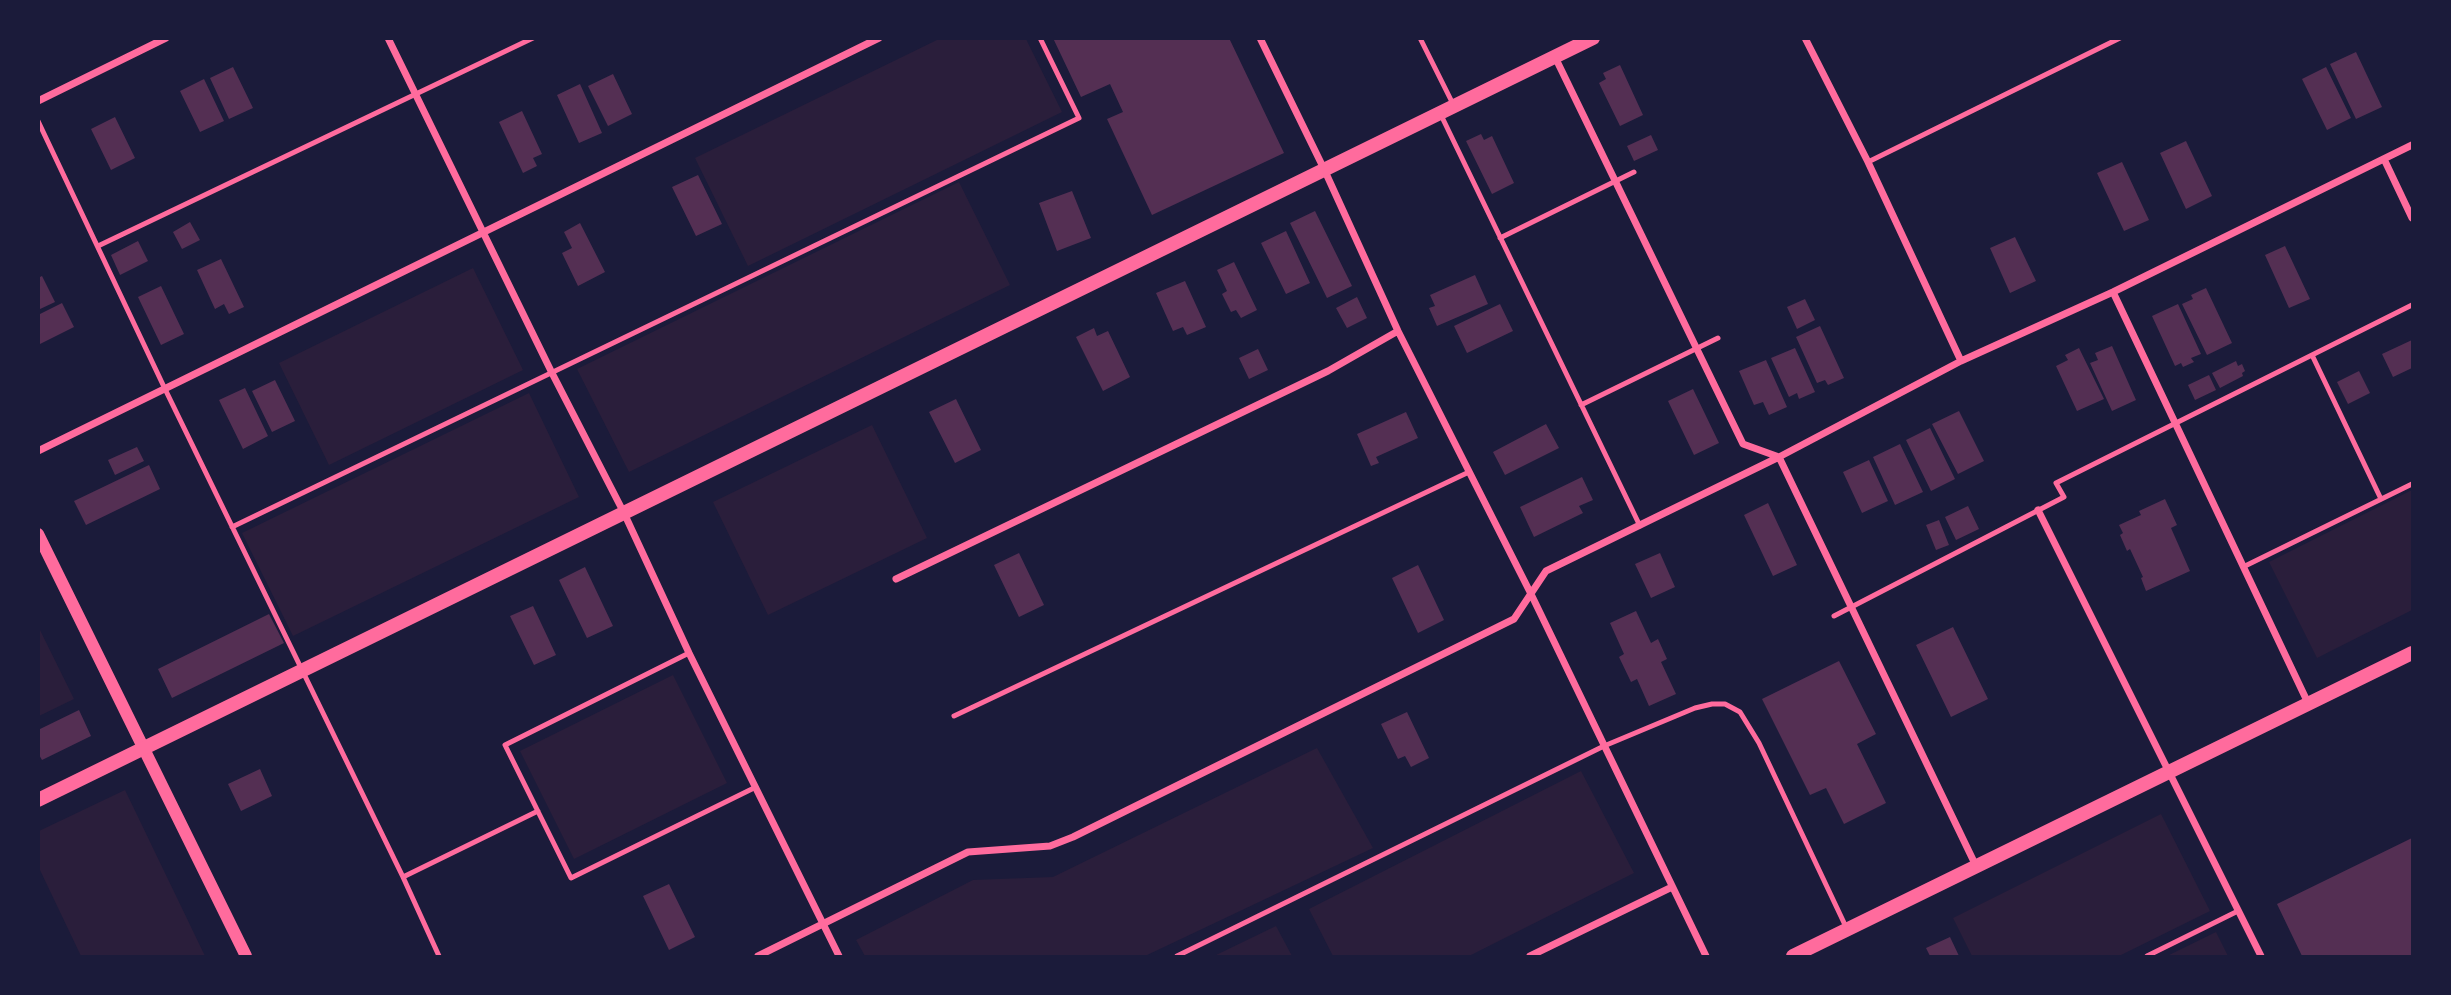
<!DOCTYPE html>
<style>
body{margin:0}
#map{position:relative;width:2451px;height:995px;overflow:hidden;background:#1b1b3a;font-family:"PT Sans Narrow",sans-serif}
canvas{display:block}
.frame{position:absolute;inset:0;border:40px solid #1b1b3a;pointer-events:none}
</style>
<div id="map">
<canvas width="2451" height="995"></canvas>
<div class="frame"></div>
</div>
<script>
const ctx = document.querySelector('canvas').getContext('2d');
ctx.lineJoin = 'round';
function fill(path, color) { ctx.fillStyle = color; ctx.fill(path, 'evenodd'); }
function strokePath(path, color, width, dash) { ctx.strokeStyle = color; ctx.lineWidth = width; ctx.lineCap = dash ? 'butt' : 'round'; ctx.setLineDash(dash || []); ctx.stroke(path); }
fill(new Path2D(`
 M939 39H1026L1062 112 748 266 695 158Z
 M959 182 1010 285 629 472 577 369Z
 M473 268 523 370 329 465 279 363Z
 M529 393 579 497 293 636 242 533Z
 M872 425 927 538 768 615 713 502Z
 M2412 490V610L2317 658 2269 562Z
 M39 628 74 699 39 716H38Z
 M673 675 727 783 574 859 520 751Z
 M1317 748 1373 848 1145 956H865L856 940 973 880 1053 877Z
 M1581 771 1634 873 1469 956H1333L1309 909Z
 M125 790 205 956H81L39 868V831Z
 M2161 814 2210 911 2119 956H1972L1953 918Z
 M1276 926 1292 956H1214Z
 M2216 932 2228 956H2167Z`), '#2a1e3b');
fill(new Path2D(`
 M1053 38H1229L1284 153 1152 215 1107 119 1123 112 1110 84 1081 97Z
 M2356 52 2382 107 2356 119 2330 64Z
 M1620 65 1643 115 1620 126 1599 83 1606 79 1603 73Z
 M233 67 253 108 229 119 210 78Z
 M2326 67 2351 118 2327 130 2302 79Z
 M613 74 632 114 608 126 588 86Z
 M204 79 224 121 200 132 180 91Z
 M580 84 602 133 579 143 557 95Z
 M522 111 542 154 533 158 537 166 523 173 499 122Z
 M115 117 135 158 111 170 91 129Z
 M1481 134 1484 140 1492 136 1514 183 1492 194 1466 141Z
 M1651 135 1658 150 1634 161 1627 146Z
 M2186 141 2212 196 2186 209 2160 153Z
 M2122 162 2149 220 2124 231 2097 173Z
 M698 175 722 224 696 236 672 187Z
 M1072 191 1091 238 1057 251 1039 203Z
 M1315 211 1352 286 1327 298 1290 223Z
 M190 222 200 240 182 249 173 232Z
 M580 223 605 272 578 286 562 253 572 248 564 232Z
 M1286 231 1310 283 1286 294 1261 243Z
 M2015 237 2036 281 2010 293 1990 248Z
 M138 241 148 261 120 275 111 255Z
 M2285 246 2310 299 2289 308 2265 255Z
 M221 259 244 307 229 314 224 304 215 309 197 270Z
 M1234 262 1257 310 1241 318 1236 310 1231 312 1222 294 1227 291 1217 270Z
 M1475 275 1488 304 1437 326 1429 308 1435 306 1430 295Z
 M42 276 55 302 38 310V278Z
 M1185 281 1206 327 1187 335 1183 327 1173 331 1156 293Z
 M161 286 184 334 161 345 138 297Z
 M2206 288 2232 343 2207 355 2182 304 2193 299 2191 295Z
 M1357 297 1367 318 1347 328 1336 308Z
 M1805 299 1815 320 1797 329 1787 307Z
 M62 303 74 327 38 345V315Z
 M1500 304 1513 331 1467 353 1454 326Z
 M2178 304 2201 354 2191 358 2194 362 2183 367 2181 363 2175 366 2152 316Z
 M1820 326 1844 378 1828 385 1825 380 1817 383 1796 337Z
 M1094 328 1097 336 1108 331 1130 377 1103 391 1076 337Z
 M2412 340V368L2393 377 2382 354Z
 M2112 346 2136 400 2112 411 2090 363 2098 360 2095 353Z
 M1795 348 1815 392 1799 399 1797 393 1789 397 1771 358Z
 M2079 348 2104 399 2077 411 2056 366 2068 360 2065 355Z
 M1258 349 1268 370 1249 379 1239 358Z
 M1766 360 1787 407 1769 415 1763 402 1754 405 1739 371Z
 M2236 361 2238 366 2242 364 2245 371 2242 373 2243 376 2220 388 2212 373Z
 M2359 371 2370 393 2348 404 2337 382Z
 M2209 375 2216 390 2195 400 2188 385Z
 M275 380 295 421 272 432 252 391Z
 M245 388 268 436 243 449 219 400Z
 M1693 389 1719 443 1694 455 1668 401Z
 M956 399 981 450 955 463 929 412Z
 M1959 411 1984 461 1958 474 1932 424Z
 M1406 412 1418 438 1376 457 1379 463 1371 466 1357 434Z
 M1546 424 1559 448 1505 475 1493 452Z
 M1930 428 1955 479 1931 491 1906 440Z
 M1900 444 1923 492 1895 505 1873 457Z
 M137 447 144 461 115 475 108 460Z
 M1869 460 1888 501 1862 513 1843 472Z
 M149 465 160 489 86 525 74 501Z
 M1582 477 1593 500 1579 506 1583 513 1534 537 1520 507Z
 M2165 499 2177 525 2171 528 2190 571 2146 591 2141 578 2143 577 2130 549 2127 551 2120 535 2123 533 2119 525 2141 515 2139 511Z
 M1768 503 1797 565 1773 576 1744 515Z
 M1968 506 1979 529 1956 540 1945 517Z
 M1939 520 1949 545 1936 550 1926 525Z
 M1019 553 1044 605 1019 617 994 565Z
 M1660 553 1675 587 1651 598 1635 564Z
 M1418 565 1444 620 1418 633 1392 578Z
 M585 567 613 626 587 638 559 580Z
 M533 606 556 655 534 665 510 616Z
 M1636 611 1651 643 1658 639 1667 659 1661 662 1676 694 1649 706 1637 679 1631 682 1619 657 1624 654 1610 623Z
 M269 614 284 643 172 698 158 669Z
 M1953 627 1988 699 1951 717 1916 645Z
 M1839 661 1876 734 1857 744 1886 803 1844 824 1826 788 1810 795 1762 699Z
 M79 710 91 736 42 760 38 753V730Z
 M1407 712 1429 758 1411 767 1405 756 1398 759 1381 724Z
 M260 769 272 796 241 811 228 784Z
 M2412 838V956H2302L2277 904Z
 M669 884 695 937 669 950 643 896Z
 M1950 937 1959 956H1930L1926 948Z`), '#542f53');
strokePath(new Path2D(`
 M1420 38 1453 104
 M1440 113 1640 526
 M38 121 165 389 403 877 439 956
 M1868 162 2120 38
 M1500 238 1634 172
 M98 246 533 38
 M2312 355 2381 499
 M1581 405 1718 338
 M232 527 1079 118 1040 38
 M2243 567 2412 484
 M1834 616 2064 497 2056 483 2412 305
 M689 653 505 745 571 878 756 787
 M954 716 1469 472
 M403 877 538 811
 M1177 956 1604 746 1695 708 1712 704H1725L1740 712 1759 743 1846 927
 M2147 956 2238 911`), '#ff6b9d', 5);
strokePath(new Path2D(`
 M388 38 552 373 624 513 689 653 839 956
 M1260 38 1324 169 1398 331 1531 594 1706 956
 M1805 38 1868 162 1961 361
 M1555 57 1743 444 1779 457 1976 866
 M38 101 166 38
 M2384 159 2412 218
 M2113 292 2308 703
 M38 451 879 38
 M2038 510 2261 956
 M896 579 1328 371 1398 331
 M758 956 968 852 1050 846 1073 837 1514 619 1546 571 1779 457 1961 361 2113 292 2412 145
 M1530 956 1672 887`), '#ff6b9d', 7);
strokePath(new Path2D(`
 M38 534 246 956`), '#ff6b9d', 12);
strokePath(new Path2D(`
 M38 800 1593 38
 M1793 956 2412 653`), '#ff6b9d', 14);
</script>
